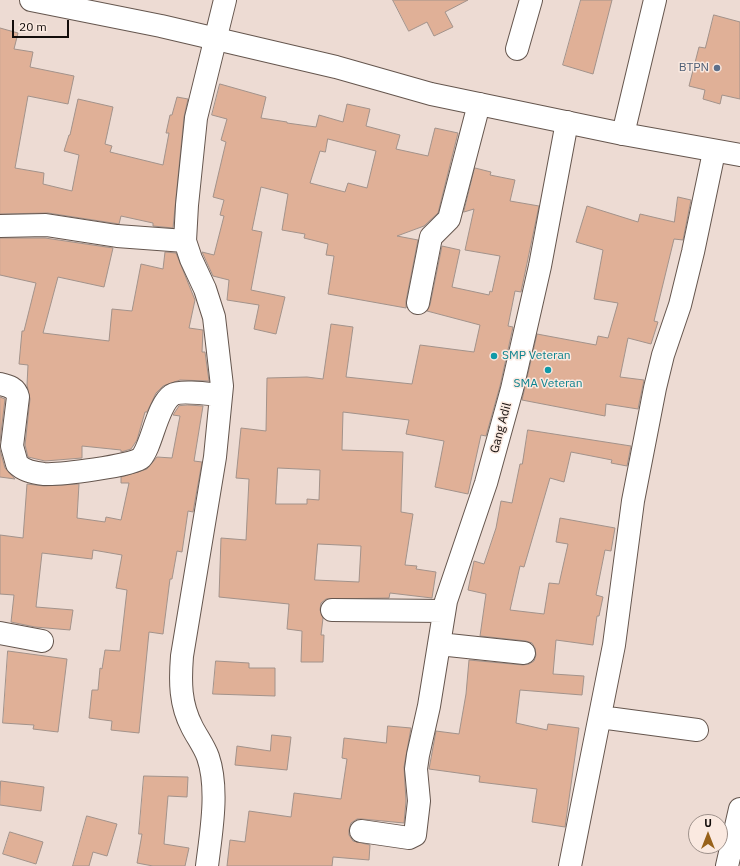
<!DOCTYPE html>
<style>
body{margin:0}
#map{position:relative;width:740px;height:866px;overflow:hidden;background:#eddbd3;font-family:"IBM Plex Sans",sans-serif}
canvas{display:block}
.north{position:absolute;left:688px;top:814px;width:40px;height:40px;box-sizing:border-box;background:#fae9e0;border:1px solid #9e918b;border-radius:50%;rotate:0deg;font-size:11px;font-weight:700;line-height:16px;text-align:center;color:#130d0b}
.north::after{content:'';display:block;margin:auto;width:14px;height:18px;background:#98621a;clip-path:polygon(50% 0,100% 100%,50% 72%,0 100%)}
.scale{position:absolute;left:12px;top:20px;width:57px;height:18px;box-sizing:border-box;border:2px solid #130d0b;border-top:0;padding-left:5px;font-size:12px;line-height:14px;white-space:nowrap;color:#130d0b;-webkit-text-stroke:3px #fae9e0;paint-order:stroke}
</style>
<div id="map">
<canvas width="740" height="866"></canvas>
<div class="north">U</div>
<div class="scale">20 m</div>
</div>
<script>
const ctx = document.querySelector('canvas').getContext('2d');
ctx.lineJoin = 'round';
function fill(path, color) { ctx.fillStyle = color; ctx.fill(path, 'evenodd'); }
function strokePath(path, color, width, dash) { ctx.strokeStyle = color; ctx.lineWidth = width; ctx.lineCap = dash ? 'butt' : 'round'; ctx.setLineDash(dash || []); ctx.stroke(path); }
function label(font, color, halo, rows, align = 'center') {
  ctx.font = font + ' "IBM Plex Sans",sans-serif'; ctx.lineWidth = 3; ctx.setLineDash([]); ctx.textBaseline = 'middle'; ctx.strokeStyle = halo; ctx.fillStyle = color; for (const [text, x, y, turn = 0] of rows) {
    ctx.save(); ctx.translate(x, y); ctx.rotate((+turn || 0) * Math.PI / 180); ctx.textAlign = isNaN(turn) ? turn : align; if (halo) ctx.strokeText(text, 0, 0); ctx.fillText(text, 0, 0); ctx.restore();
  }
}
const building = new Path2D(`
 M393 0H468L445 12 453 27 434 36 427 22 409 31Z
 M581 0H612L593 74 563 65Z
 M714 15 740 22V99L722 95 720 104 703 99 705 90 689 86 699 47 705 48Z
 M0 28 18 33 14 49 33 52 30 67 74 76 68 104 28 96 15 168 44 173 43 184 72 191 79 155 64 151 69 135H70L78 99 113 107 105 144 112 146 110 152 163 165 169 133H166L170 115H172L177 97 188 99 184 117 173 228 153 226V223L121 216 119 224 48 213 0 214Z
 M220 84 266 97 261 118 287 122V123L316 127 319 115 343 122 347 104 370 109 366 126 400 135 396 149 428 156 435 128 458 133 438 213 424 226 397 236 418 240 406 301V308L328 294 334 256 326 255 328 244 304 238 305 234 282 230 288 194 261 187 252 230 262 232 251 290 285 297 276 334 254 329 259 305 227 300 229 280 213 276 202 252 214 255 224 216 220 215 224 200 213 197 226 142 221 140 227 119 212 115ZM328 139 376 151 367 188 348 183 345 192 310 183 320 151 325 152Z
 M475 168 491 172 490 175 515 180 510 201 539 206 521 292 515 291 508 326 513 327 500 386 486 436 481 435 468 494 435 487 444 441 406 434 409 420 343 412 342 450 403 452 401 512 413 514 405 565 417 566 416 569 436 572 432 598 390 593 389 598 326 599 321 603 320 610 323 618 321 635H324L323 662H301L302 631 287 629 289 604 219 597 221 538 246 540 249 479 236 478 241 428 266 431 267 378 307 377 323 379 331 324 353 327 346 377 412 384 420 345 474 352 480 325 427 311 430 305 442 246 460 250 452 287 489 295 490 291 492 292 500 256 465 250 474 209 464 212ZM278 468 320 470 319 500 307 499V504H276ZM318 544 361 546 359 582 315 580Z
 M678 197 691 200 683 240 674 239 654 321 658 322 651 344 628 338 620 377 644 380 638 409 606 404 605 416 522 400 537 334 596 345 598 336 608 338 618 303 594 299 603 250 576 242 587 206 638 222 640 214 674 222Z
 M0 238H45L113 248 104 287 58 277 43 333 109 341 112 309 132 311 141 264 163 269 165 252 176 253 195 300 189 328 203 330 202 352H205L209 381 180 380 163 386 156 393 147 412H145L137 440 131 449 121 452V450L82 446V458L45 461 28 457 25 445 30 399 27 385 28 365 19 364 22 331H24L36 283 0 275Z
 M0 397 5 399 0 441Z
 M188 405 203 406 194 461 202 462 193 512 188 511 182 552 177 551 172 579H170L163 634 149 632 139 733 111 730 112 721 89 718 92 690H98L100 668 102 669 105 650 120 651 127 590 116 588 122 555 93 550 92 559 42 553 36 607 73 610 70 630 35 627 11 622 14 595 0 594V535L23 538 27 484 44 486 79 484 77 518 105 522 106 517 121 520 129 483H121V477L147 469 157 457 172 458 180 416 173 415 179 406Z
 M528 430 631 446 627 466 611 463 612 460 571 452 564 482 550 478 524 567 520 566 510 610 544 614 549 583 559 584 568 544 556 542 560 518 615 528 611 551 605 550 596 595 603 597 599 616H597L593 645 556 640 553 674 584 676 582 695 520 690 516 723 547 730 548 724 579 728 565 827 532 822 537 789 479 782 480 776 429 769 436 731 459 734 466 694 469 660 523 665 529 664 534 661 536 655 535 648 532 643 526 641 480 636 486 594 468 590 474 561 484 564 496 528 501 501 512 503 520 464H522Z
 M0 450 5 468 15 479 0 477Z
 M8 651 67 659 58 732 33 729 34 725 3 723Z
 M216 661 249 663V668H275V696L213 694Z
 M388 726 411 728 404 767 406 801 404 823 362 819H357L351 823 349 830V835L353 841 370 845 369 860 333 857 332 866H227L230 840 245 842 249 811 291 817 294 793 341 799 347 759 342 758 344 738 386 743Z
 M272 735 291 737 287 770 235 765 237 746 270 751Z
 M144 776 188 777 187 797 168 796 164 844 189 848 185 866H153L137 863 142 834H139Z
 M1 781 44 787 41 811 0 805Z
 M87 816 117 824 107 856 93 852 89 866H73Z
 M10 832 43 842 36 864 3 854Z`);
fill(building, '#e0b097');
strokePath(building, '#a2928a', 1);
const minor = new Path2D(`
 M517 49 531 0
 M623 134 655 0
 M0 226 46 225 117 236 185 241
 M418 303 431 237 449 219 479 104
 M0 384C9 386 16 388 18 397L12 446 17 464C24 471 34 473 44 474 58 475 133 466 141 458 152 446 157 405 172 395 180 390 210 394 221 395
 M332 610 444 611
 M0 633 42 641
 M439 644 524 653
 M600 717 697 730
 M361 831 409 838 415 835 419 801 416 769 418 755 429 706 446 601 486 483 512 389 540 266 567 122
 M207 866C211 833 219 789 208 757 204 746 197 737 192 727 180 704 180 682 182 656L215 457 222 386 214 317 205 289 191 259 185 241 187 205 196 118 225 0
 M570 866 614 645 633 501 655 388 663 355 680 305 693 252 714 152
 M727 866 740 809`);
const major = new Path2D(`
 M31 0 161 26 336 67 431 94 623 134 740 155`);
strokePath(minor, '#65564e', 24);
strokePath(major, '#65564e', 24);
strokePath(minor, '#fff', 22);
strokePath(major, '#fff', 22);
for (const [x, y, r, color] of [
 [717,68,4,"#5c6f8a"],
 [494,356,4,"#0f9aa8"],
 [548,370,4,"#0f9aa8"]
]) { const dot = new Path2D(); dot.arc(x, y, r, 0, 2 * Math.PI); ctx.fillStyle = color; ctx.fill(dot); strokePath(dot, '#fae9e0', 1.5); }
label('12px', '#4e5e75', '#fae9e0', [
 ["BTPN",709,68]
], 'right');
label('12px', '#0d838f', '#fae9e0', [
 ["SMP Veteran",502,356],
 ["SMA Veteran",548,384,"center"]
], 'left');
label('12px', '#130d0b', '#fae9e0', [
 ["Gang Adil",501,428,-75]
]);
</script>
